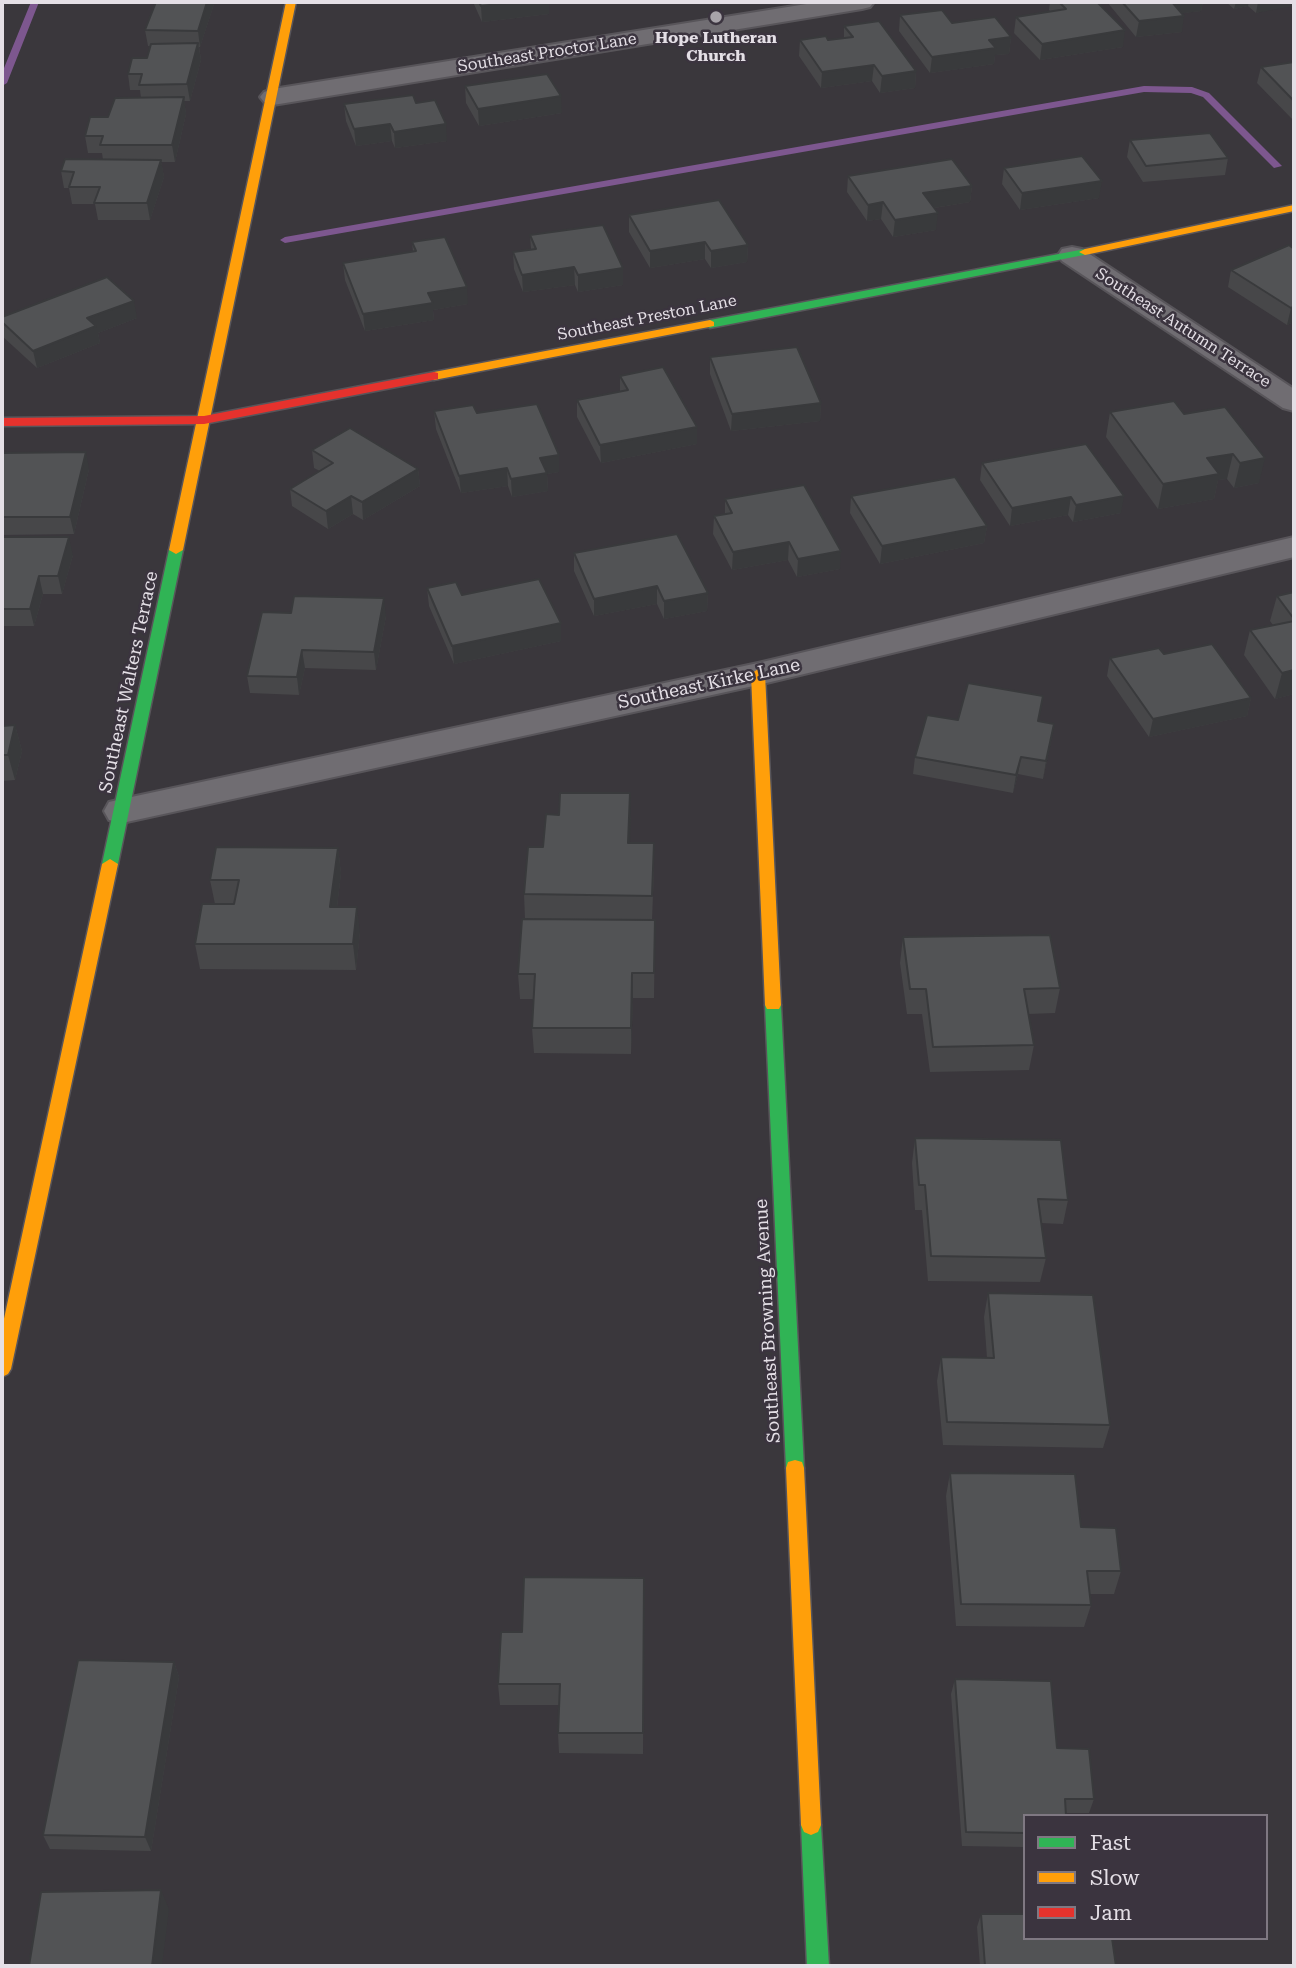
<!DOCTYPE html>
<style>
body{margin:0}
#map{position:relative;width:1296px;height:1968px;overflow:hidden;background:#3a373c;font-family:"Roboto Serif",serif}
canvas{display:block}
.frame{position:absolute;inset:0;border:4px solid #e4dfe6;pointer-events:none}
.legend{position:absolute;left:1023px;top:1814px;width:245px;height:126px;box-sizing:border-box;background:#3b343f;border:2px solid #7f7882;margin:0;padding:9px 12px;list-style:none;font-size:21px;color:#e4dfe6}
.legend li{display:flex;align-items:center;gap:14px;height:35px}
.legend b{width:35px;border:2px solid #7f7882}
</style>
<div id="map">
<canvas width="1296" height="1968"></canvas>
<div class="frame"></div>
<ul class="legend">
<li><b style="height:9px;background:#30b455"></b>Fast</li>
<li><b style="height:9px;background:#ff9f0a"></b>Slow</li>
<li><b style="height:9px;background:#e5322d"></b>Jam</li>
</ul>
</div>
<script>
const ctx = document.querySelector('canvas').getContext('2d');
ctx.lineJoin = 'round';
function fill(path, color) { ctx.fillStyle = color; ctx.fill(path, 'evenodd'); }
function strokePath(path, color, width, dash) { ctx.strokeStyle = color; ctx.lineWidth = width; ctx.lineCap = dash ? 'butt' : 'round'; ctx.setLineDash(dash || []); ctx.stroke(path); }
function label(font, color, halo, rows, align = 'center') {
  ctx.font = font + ' "Roboto Serif",serif'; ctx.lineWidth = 5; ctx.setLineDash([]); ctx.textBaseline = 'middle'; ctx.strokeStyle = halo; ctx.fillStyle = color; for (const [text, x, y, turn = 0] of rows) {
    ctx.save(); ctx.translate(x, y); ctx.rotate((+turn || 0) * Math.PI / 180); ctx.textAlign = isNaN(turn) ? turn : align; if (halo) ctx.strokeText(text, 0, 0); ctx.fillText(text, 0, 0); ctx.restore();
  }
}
fill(new Path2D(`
 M31 2H39L7 83 2 86V73Z
 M1144 86 1192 87 1209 93 1282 166 1274 168 1203 97 1191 93 1144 92 285 243 280 240 285 237Z`), '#7d578f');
const street = new Path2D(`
 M819 2H874L870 7 862 9 273 105 264 102 260 97 264 92 273 89Z
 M1072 247 1082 249 1294 389V411L1283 408 1062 261 1058 255 1062 249Z
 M1294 537V557L758 685 122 823 109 820 104 811 109 802 122 799 758 663Z`);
const fast = new Path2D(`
 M1085 249 1091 252 1089 254 710 328 704 324 710 320Z
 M176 546 183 550 118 864 110 869 102 864 169 550Z
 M773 999 779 1001 781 1005 804 1468 802 1474 795 1476 788 1474 786 1468 765 1005 767 1001Z
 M811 1815 818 1818 821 1825 829 1966H807L801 1825 804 1818Z`);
const slow = new Path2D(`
 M286 2H296L183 550 176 554 169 550Z
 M1294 205V211L1085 255 1079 252 1085 249Z
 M710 320 714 322V326L434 380 428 376 434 372Z
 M758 669 765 674 781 1005 779 1009H767L765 1005 751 674Z
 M110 859 118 864 11 1369 8 1374 2 1377V1328L102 864Z
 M795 1460 802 1462 804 1468 821 1825 818 1832 811 1835 804 1832 801 1825 786 1468 788 1462Z`);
const jam = new Path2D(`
 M434 372 438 373V379L204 424 2 426V418L204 416Z`);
strokePath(street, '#58555a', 4);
strokePath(fast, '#58555a', 3);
strokePath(slow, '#58555a', 3);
strokePath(jam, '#58555a', 3);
fill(street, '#706d72');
fill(fast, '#30b455');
fill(slow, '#ff9f0a');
fill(jam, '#e5322d');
fill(new Path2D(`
 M473 2H549V14L482 22Z
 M1050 2H1097L1123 47 1040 60 1014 33 1016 17 1050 11 1049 10Z
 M1107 2H1203L1201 11 1182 13V32L1136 37Z
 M1226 2H1294L1256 13 1248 6 1234 9Z
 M214 4 200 47H199L201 60 190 101H184L186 114 175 162H161L164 177 150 220H98L95 204H72L69 188H64L61 171 103 160 102 153H88L85 136 108 117 141 98 140 90H130L128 74 147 58 150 46H148L145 30Z
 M900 15 952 23 1011 37 1009 54 995 55 994 64 930 73 899 31Z
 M844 26 916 71 915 88 880 93 872 81 821 88 799 56 800 40H828L844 38Z
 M1294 62V121L1257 83 1261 67Z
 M465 86 562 113 479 126 466 103Z
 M416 103 447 141 395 148 392 141 356 146 346 121 344 104Z
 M1130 140 1228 158 1225 175 1143 182 1127 157Z
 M1004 168 1099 198 1020 210 1002 184Z
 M848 176 972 186 970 202 934 208 936 230 893 237 881 219 867 221 847 192Z
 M629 215 748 245 747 262 711 268 705 259 650 268 629 232Z
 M530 235 623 285 578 292 575 285 523 292 514 269 513 252 531 249Z
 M412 242 468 304 433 310 434 320 365 331 345 280 343 263 413 252Z
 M1294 249V322L1287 325 1228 287 1231 270Z
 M2 317 137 318 98 333 100 343 37 368 2 336Z
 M710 357 821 403 820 421 731 431 710 374Z
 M620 376 697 444 601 463 577 417V400L620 392Z
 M1225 407 1259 483 1234 488 1227 479 1218 480 1214 499 1158 509 1106 437 1110 412 1184 414Z
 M434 411 477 413 559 472 547 474 548 491 512 497 508 486 461 493 436 429Z
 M312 450 418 469 420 486 363 520 353 514 328 529 292 506 290 489 320 471 314 468Z
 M2 453 89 469 74 534 2 535Z
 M982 463 1121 513 1073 522 1068 515 1010 526 980 480Z
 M851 496 987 526 984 543 880 564 850 513Z
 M725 499 840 569 797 577 788 560 732 570 713 534 714 516 725 514Z
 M2 537 73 555 62 594H43L34 626H2Z
 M574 553 708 593 707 611 664 619 657 604 594 616 574 571Z
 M427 588 462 595 561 641 454 664 429 606Z
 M1294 592V694L1275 699 1244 655 1250 630 1273 625 1270 621 1277 596Z
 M291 613 386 616 376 670 305 668 299 695 250 693 247 676Z
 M1164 654 1251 698 1247 716 1149 737 1107 676 1110 658Z
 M958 720 1039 721 1051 742 1043 779 1018 774 1013 793 913 774 915 757Z
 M15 725 22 751 15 780 2 781V726Z
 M630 793V843L654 869 652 920H655L654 998H633L631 1054 534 1053 532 1028 534 999H520L518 974 525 919 524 894 543 847 559 815Z
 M338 848 341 873 337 907 360 932 356 970 200 969 195 944 215 904 210 880Z
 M903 937 1060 988 1055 1013 1028 1014 1034 1045 1029 1070 930 1072 922 1014H907L900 963Z
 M915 1138 1068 1200 1063 1224 1041 1223 1046 1258 1040 1282 928 1281 922 1210H915L912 1163Z
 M988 1293 1110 1425 1103 1448 943 1445 937 1381 941 1357 987 1358 984 1317Z
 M950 1473 1081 1527 1121 1571 1114 1594H1090L1091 1605 1084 1627 956 1626 946 1496Z
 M644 1578 643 1754 559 1753 558 1733 559 1705H500L498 1684 522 1632Z
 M174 1662 179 1677 151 1851 50 1849 43 1835Z
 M955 1679 1057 1748 1094 1799 1089 1813H1066L1025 1816V1847L962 1846 951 1694Z
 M981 1914 1116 1966H980L977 1927Z`), '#474749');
fill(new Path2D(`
 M207 2H214V4L200 47 198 31Z
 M515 2H549V14L482 22 481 6Z
 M1170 2H1203L1201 11 1167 15Z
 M1236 2H1249L1248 6 1234 9Z
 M1258 2H1294V6L1256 13Z
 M1184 16 1182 32 1136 37 1139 21Z
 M1125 30 1123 47 1040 60 1042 44Z
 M1011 37 1009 54 995 55 994 64 930 73 932 57 989 40Z
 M198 43 201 60 190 101 187 84Z
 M874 65 872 81 821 88 822 72Z
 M916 71 915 88 880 93 882 76Z
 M561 96 562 113 479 126 478 109Z
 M184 97 186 114 175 162 172 145Z
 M390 124 392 141 356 146 354 129Z
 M446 124 447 141 395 148 394 132Z
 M161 160 164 177 150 220 147 203Z
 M1102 181 1099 198 1020 210 1022 193Z
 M972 186 970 202 921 210 923 193Z
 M883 202 881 219 867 221 868 205Z
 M938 213 936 230 893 237 895 220Z
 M705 242V259L650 268V251Z
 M748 245 747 262 711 268V251Z
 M574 267 575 285 523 292 522 275Z
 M623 268V285L578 292V275Z
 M467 287 468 304 433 310 434 320 365 331 363 314 428 293Z
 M134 301 137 318 98 333 100 343 37 368 33 351 87 318Z
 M1294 306V322L1287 325 1291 308Z
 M821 403 820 421 731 431 732 414Z
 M697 427V444L601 463 600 445Z
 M86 452 89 469 74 534 70 517Z
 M1233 454 1227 479 1218 480 1214 499 1158 509 1163 484 1207 458Z
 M559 455V472L547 474 548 491 512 497 511 479 540 458Z
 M1265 458 1259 483 1234 488 1240 463Z
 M507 468 508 486 461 493 459 476Z
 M418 469 420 486 363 520 362 502Z
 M351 496 353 514 328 529 326 511Z
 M1124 496 1121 513 1073 522 1076 505Z
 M1071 497 1068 515 1010 526 1012 508Z
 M987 526 984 543 880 564 882 546Z
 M69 537 73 555 62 594 58 576Z
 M789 542 788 560 732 570 733 552Z
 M841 551 840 569 797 577 798 559Z
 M39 576 43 594 34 626 30 609Z
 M657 586V604L594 616V599Z
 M708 593 707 611 664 619V601Z
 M384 598 386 616 376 670 374 652Z
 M561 623V641L454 664 452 646Z
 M302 650 305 668 299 695 297 677Z
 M1294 670V694L1275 699 1282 673Z
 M1251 698 1247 716 1149 737 1153 719Z
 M1054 724 1051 742 1043 779 1046 761Z
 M15 725 22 751 15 780 8 755Z
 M1021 757 1018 774 1013 793 1016 775Z
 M630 793 631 819 629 868 628 843Z
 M338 848 341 873 334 932 330 907Z
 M357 907 360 932 356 970 353 944Z
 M632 973 633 998 631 1054V1028Z
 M174 1662 179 1677 151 1851 145 1837Z
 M161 1890 169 1909 162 1966H152Z`), '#393a3c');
const building = new Path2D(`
 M156 2H207L198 31 145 30Z
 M479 2H515L481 6Z
 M1059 2H1097L1125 30 1042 44 1016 17 1066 9Z
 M1122 2H1172L1184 16 1139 21Z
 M942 10 952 23 995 17 1011 37 989 40 996 48 932 57 900 15Z
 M879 21 916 71 882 76 874 65 822 72 800 40 826 36 828 40 853 37 844 26Z
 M198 43 187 84 139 85 142 74H128L132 58H147L151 44Z
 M1294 62V101L1261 67Z
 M547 74 561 96 478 109 465 86Z
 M413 95 416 103 435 100 446 124 394 132 390 124 354 129 344 104Z
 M184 97 172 145H100L103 136H85L90 117H108L115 98Z
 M1210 133 1228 158 1146 166 1130 140Z
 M1082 156 1102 181 1022 193 1004 168Z
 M65 159 161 160 147 203H94L100 187H69L74 172 61 171Z
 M952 159 972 186 923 193 938 213 895 220 883 202 868 205 848 176Z
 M719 200 748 245 711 251 705 242 650 251 629 215Z
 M603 225 623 268 578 275 574 267 522 275 513 252 536 249 530 235Z
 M445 237 467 287 428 293 433 303 363 314 343 263 416 251 412 242Z
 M1289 245 1294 249V306L1291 308 1231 270Z
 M107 277 134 301 87 318 96 326 33 351 2 322V317Z
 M797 347 821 403 732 414 710 357Z
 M663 367 697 427 600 445 577 400 628 390 620 376Z
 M1174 401 1184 414 1225 407 1265 458 1240 463 1233 454 1207 458 1219 474 1163 484 1110 412Z
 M537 404 559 455 540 458 547 473 511 479 507 468 459 476 434 411 473 405 477 413Z
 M350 428 418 469 362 502 351 496 326 511 290 489 333 463 312 450Z
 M1086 444 1124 496 1076 505 1071 497 1012 508 982 463Z
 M86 452 70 517H2V453Z
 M955 477 987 526 882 546 851 496Z
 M804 485 841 551 798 559 789 542 733 552 714 516 732 513 725 499Z
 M677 534 708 593 664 601 657 586 594 599 574 553Z
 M2 537H69L58 576H39L30 609H2Z
 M539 579 561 623 452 646 427 588 456 582 462 595Z
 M1294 592V619L1277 596Z
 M294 596 384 598 374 652 302 650 297 677 247 676 262 612 291 613Z
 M1294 621V670L1282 673 1250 630Z
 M1212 644 1251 698 1153 719 1110 658 1159 648 1164 654Z
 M968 683 1043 696 1038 721 1054 724 1046 761 1021 757 1016 775 915 757 927 715 958 720Z
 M15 725 8 755H2V726Z
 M560 793H630L628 843H654L652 896 524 894 528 847H543L546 814 559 815Z
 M216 847 338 848 330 907H357L353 944H195L202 904H234L239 880H210Z
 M522 919 655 920 654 973H632L631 1028H532L535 974H518Z
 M1050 935 1060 988 1024 989 1034 1045 933 1047 926 989H910L903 937Z
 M915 1138 1061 1140 1068 1200 1038 1199 1046 1258 931 1256 925 1185H919Z
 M988 1293 1093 1295 1110 1425 947 1422 941 1357 994 1358Z
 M950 1473 1075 1474 1081 1527 1116 1528 1121 1571H1087L1091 1605 961 1604Z
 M524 1577 644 1578 643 1733H558L560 1684H498L501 1632H522Z
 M78 1660 174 1662 145 1837 43 1835Z
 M955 1679 1051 1681 1057 1748 1089 1749 1094 1799H1065L1066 1816H1025V1833L966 1832Z
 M161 1890 152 1966H29L41 1892Z
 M981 1914H1025V1938H1112L1116 1966H985Z`);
fill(building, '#525355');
strokePath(building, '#393a3c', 2);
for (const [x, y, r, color] of [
 [716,17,7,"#a8a4aa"]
]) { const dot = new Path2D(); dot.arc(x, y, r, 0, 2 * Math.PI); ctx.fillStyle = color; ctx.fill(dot); strokePath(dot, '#3b343f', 2.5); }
label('bold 16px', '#e4dfe6', '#3b343f', [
 ["Hope Lutheran",716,38],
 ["Church",716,56]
]);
label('16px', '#e4dfe6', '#3b343f', [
 ["Southeast Proctor Lane",547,53,-9],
 ["Southeast Preston Lane",647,318,-11],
 ["Southeast Autumn Terrace",1183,328,33]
]);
label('18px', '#e4dfe6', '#3b343f', [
 ["Southeast Walters Terrace",129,682,-78],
 ["Southeast Kirke Lane",709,684,-12],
 ["Southeast Browning Avenue",768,1321,-93]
]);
</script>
